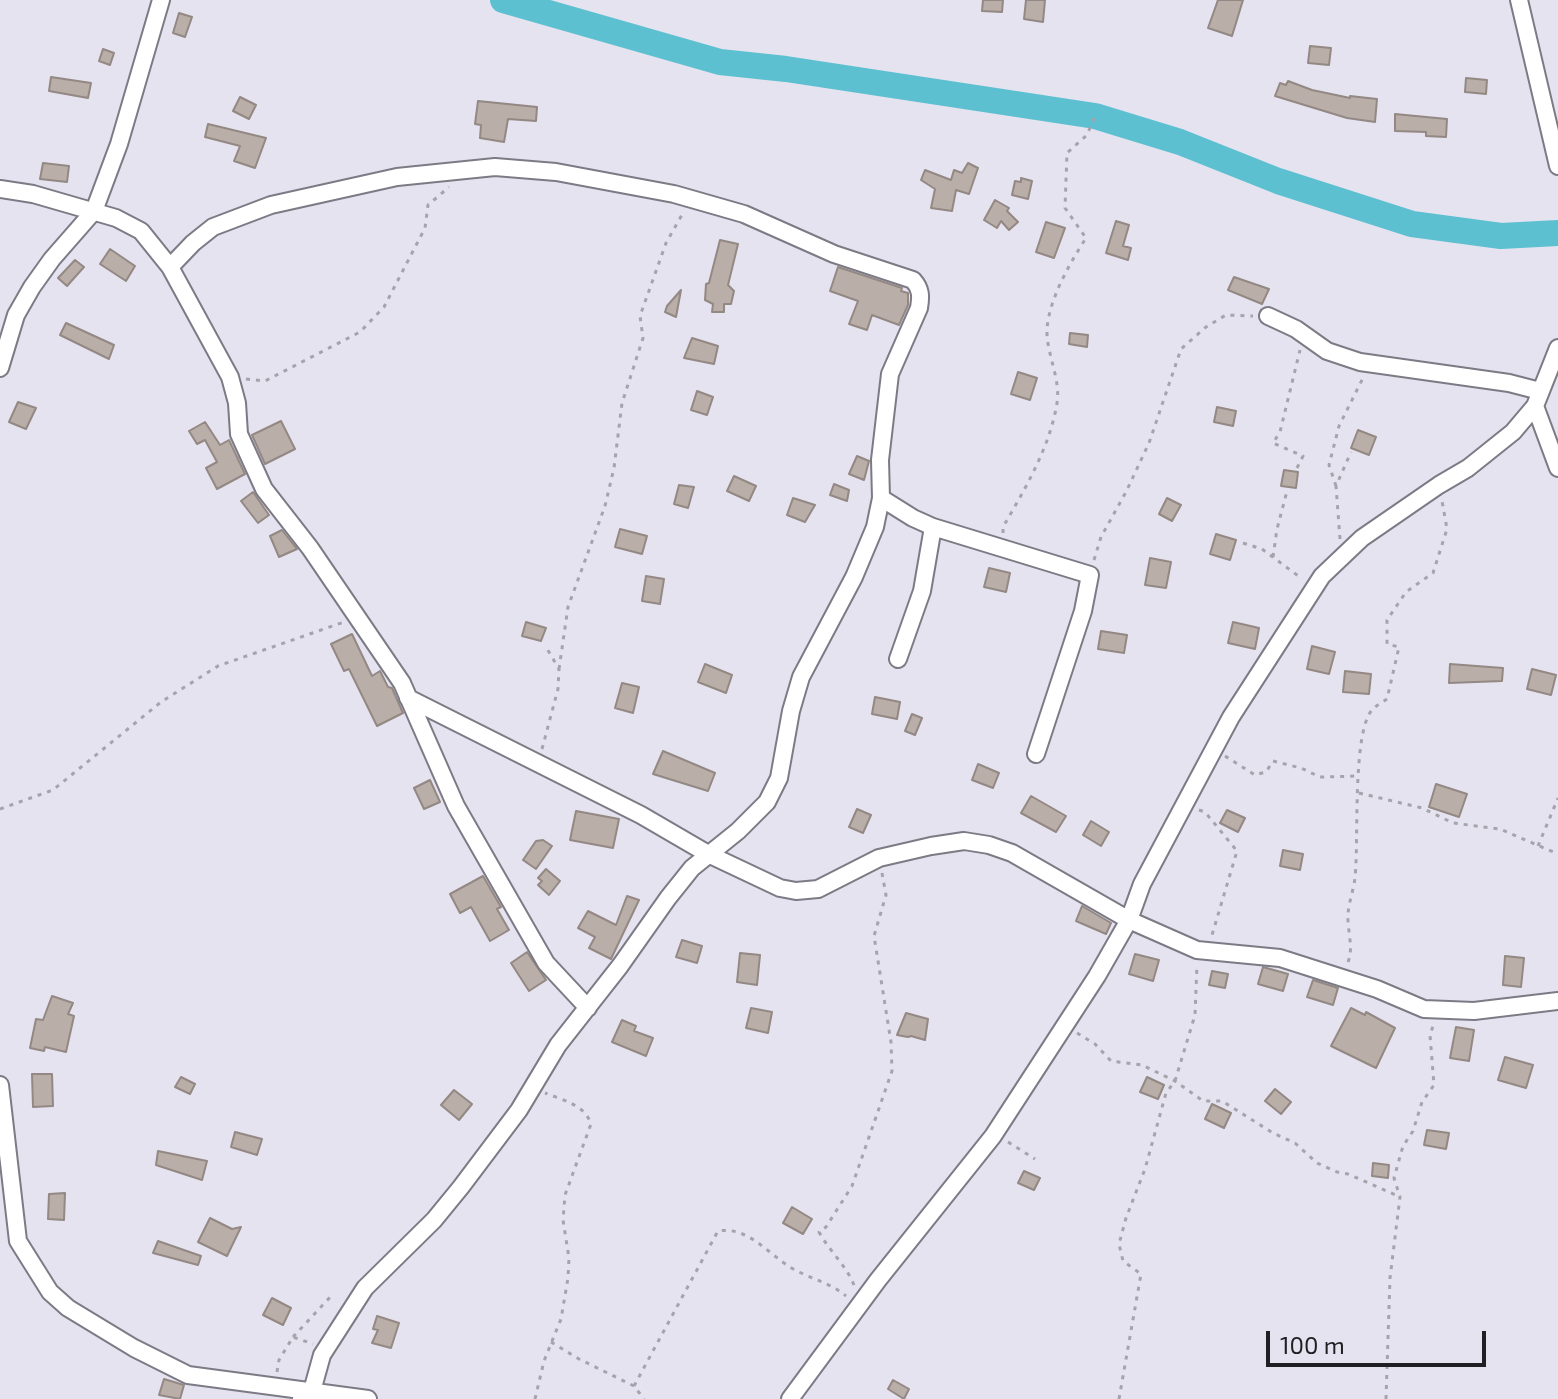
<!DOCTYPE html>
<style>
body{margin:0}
#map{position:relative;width:1558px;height:1399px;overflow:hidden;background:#e5e3ef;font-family:"Exo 2",sans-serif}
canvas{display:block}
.scale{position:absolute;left:1266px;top:1331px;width:220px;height:36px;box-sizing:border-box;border:4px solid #201f23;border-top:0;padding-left:10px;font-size:24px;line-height:28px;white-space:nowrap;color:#201f23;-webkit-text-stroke:6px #e5e3ef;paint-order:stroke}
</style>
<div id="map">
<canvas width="1558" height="1399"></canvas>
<div class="scale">100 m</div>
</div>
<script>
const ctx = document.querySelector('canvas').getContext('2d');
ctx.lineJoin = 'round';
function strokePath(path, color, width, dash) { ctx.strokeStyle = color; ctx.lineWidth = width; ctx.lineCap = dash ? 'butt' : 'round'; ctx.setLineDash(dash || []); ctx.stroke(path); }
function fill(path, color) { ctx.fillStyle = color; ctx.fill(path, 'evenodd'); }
strokePath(new Path2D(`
 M503 0 720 62 786 69 1095 116 1180 142 1278 181 1412 224 1501 236 1558 233`), '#5cc0d1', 26);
const building = new Path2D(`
 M983 0H1003L1002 12 982 11Z
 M1026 0H1045L1043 22 1024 19Z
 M1218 0H1243L1232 36 1208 28Z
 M179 13 192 17 185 37 173 33Z
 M1310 46 1331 48 1329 65 1308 63Z
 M103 49 114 53 110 65 99 61Z
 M51 77 91 83 88 98 49 91Z
 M1466 78 1487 80 1486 94 1465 92Z
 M1288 81 1312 90 1350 98V96L1377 99 1375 122 1347 118 1275 96 1280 83 1286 85Z
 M240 97 256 105 249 119 233 111Z
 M478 101 537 107 536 121 508 119 504 142 480 138 481 125 475 124Z
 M1395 114 1447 119 1446 137 1426 136V132L1395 131Z
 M208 124 266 138 255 168 234 161 240 146 205 137Z
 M43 163 69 166 67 182 40 179Z
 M968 163 978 168 969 194 956 190 952 211 931 208 935 189 921 180 925 170 951 180 954 170 962 173Z
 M1021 178 1032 181 1028 199 1012 195 1015 181 1021 182Z
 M995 200 1009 208 1007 211 1018 222 1009 230 1001 221 997 228 984 220Z
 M1116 221 1129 225 1123 246 1131 248 1128 260 1106 253Z
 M1046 222 1065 228 1054 258 1036 252Z
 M720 240 738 244 728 285 734 291 731 304H724V312H712L713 304 705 300 706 284 709 283Z
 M110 249 135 266 126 281 100 264Z
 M75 260 84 267 67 286 58 278Z
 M838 267 902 288 901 291 908 293V305L899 325 872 315 867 330 849 324 858 301 830 291Z
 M1234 277 1269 289 1262 304 1228 290Z
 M681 290 676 317 665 312 667 306Z
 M66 323 114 345 109 359 60 335Z
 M1070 333 1088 335 1087 347 1069 344Z
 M692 338 718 346 714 364 684 358Z
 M1018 372 1037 378 1030 400 1011 394Z
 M697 391 713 397 707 415 691 410Z
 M18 402 36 408 26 429 9 422Z
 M1217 407 1236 411 1233 426 1214 422Z
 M281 421 295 449 265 464 252 435Z
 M205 422 220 445 229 440 245 474 217 489 206 468 217 462 205 440 197 444 189 431Z
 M1358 430 1376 437 1369 455 1351 448Z
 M857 456 869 461 864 480 849 474Z
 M1284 470 1298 472 1296 488 1281 486Z
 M734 476 756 486 749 501 727 491Z
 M834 484 849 490 847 501 830 495Z
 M679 485 694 487 688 508 674 504Z
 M253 492 269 515 258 523 241 501Z
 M793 498 815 505 805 522 787 515Z
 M1167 498 1181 505 1172 521 1159 514Z
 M620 529 647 536 642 554 615 547Z
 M282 530 297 549 279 557 270 536Z
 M1216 534 1236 540 1230 560 1210 554Z
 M1150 558 1171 562 1166 588 1145 585Z
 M989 568 1010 573 1006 592 984 587Z
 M646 576 664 579 660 604 642 601Z
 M526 622 546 628 541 641 522 636Z
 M1233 622 1259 628 1255 649 1228 643Z
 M1101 631 1127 635 1124 653 1098 649Z
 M352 634 372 676 380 671 388 687 392 688 403 713 377 726 349 669 344 671 331 644Z
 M1312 646 1335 652 1329 674 1307 669Z
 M705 664 732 675 726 693 698 682Z
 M1450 664 1503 668 1502 681 1449 683Z
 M1532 669 1556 675 1551 695 1527 689Z
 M1345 671 1371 674 1369 694 1343 692Z
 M622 683 639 687 633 713 615 708Z
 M875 697 900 702 897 719 872 714Z
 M912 714 922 718 915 735 905 731Z
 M663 751 715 773 708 791 653 774Z
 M978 764 999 773 993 788 972 780Z
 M430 780 440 802 424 809 414 788Z
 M1436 784 1467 794 1459 817 1429 807Z
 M1031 796 1066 816 1056 832 1021 813Z
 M857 809 871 815 863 833 849 827Z
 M1227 810 1245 818 1238 832 1220 823Z
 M576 811 619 819 613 848 570 840Z
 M1091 821 1109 832 1101 846 1083 835Z
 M543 840 552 846 536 869 523 860 536 841Z
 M1283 850 1303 854 1300 870 1280 866Z
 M546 869 560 881 549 895 538 885 542 881 538 878Z
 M483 876 501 907 497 909 509 930 490 941 471 907 460 913 450 894Z
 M627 896 639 900 611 959 589 948 595 937 578 928 588 911 616 925Z
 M1082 906 1111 923 1106 934 1076 921Z
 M682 940 702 946 697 963 676 957Z
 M527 952 546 980 529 991 511 963Z
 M740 953 760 955 757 985 737 982Z
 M1135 954 1159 960 1153 981 1129 974Z
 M1505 956 1524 958 1521 987 1503 985Z
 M1263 967 1288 974 1283 991 1258 984Z
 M1212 971 1228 974 1225 988 1209 985Z
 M1313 980 1338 988 1333 1005 1307 997Z
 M52 996 73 1003 68 1014 74 1016 66 1052 45 1047 44 1051 30 1048 36 1019 43 1020Z
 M751 1008 772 1012 768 1033 746 1028Z
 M1351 1008 1365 1015 1366 1012 1395 1028 1376 1068 1331 1046Z
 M906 1013 928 1019 925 1040 911 1036 908 1037 897 1035Z
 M622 1020 636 1026 634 1031 653 1038 646 1056 612 1042Z
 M1456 1027 1474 1030 1469 1061 1450 1058Z
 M1505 1057 1533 1065 1526 1088 1498 1080Z
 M32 1074H52L53 1106 33 1107Z
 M181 1077 195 1084 190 1094 175 1087Z
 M1147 1077 1164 1085 1158 1099 1140 1092Z
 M1275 1089 1291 1102 1281 1114 1265 1101Z
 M454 1090 472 1104 459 1120 441 1105Z
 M1212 1104 1231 1113 1224 1128 1205 1119Z
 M1427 1130 1449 1133 1446 1149 1424 1145Z
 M235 1132 262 1139 257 1155 231 1147Z
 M158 1151 207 1161 202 1180 156 1165Z
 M1373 1163 1389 1165 1388 1178 1372 1176Z
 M1024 1171 1040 1178 1034 1190 1018 1183Z
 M65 1193 64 1220 48 1219 49 1194Z
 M792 1207 812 1219 803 1234 783 1223Z
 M210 1218 232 1229 241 1227 227 1256 198 1242Z
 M158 1241 201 1256 198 1265 153 1253Z
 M272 1298 291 1308 283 1325 263 1315Z
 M377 1316 399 1323 391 1348 372 1343 378 1330 373 1329Z
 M164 1379 184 1385 180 1399 159 1395Z
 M893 1380 909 1389 904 1399 888 1389Z`);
fill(building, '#baaea8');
strokePath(building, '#938883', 2);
const minor = new Path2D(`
 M1519 0 1558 166
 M0 189 33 194 116 218 141 231 170 267 230 377 237 403 239 434 264 489 310 548 402 683 456 806 546 963 588 1008
 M170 267 193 243 213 227 271 205 397 177 495 167 556 172 674 194 744 214 834 254 913 280C921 289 921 296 919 308L890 374 880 460 881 498 875 527 854 577 801 677 791 711 779 778 767 802 738 831 692 868 668 898 620 966 558 1045 519 1110 461 1187 434 1220 365 1288 322 1355 312 1391 301 1399
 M1268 316 1296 329 1327 351 1360 362 1509 383 1540 391
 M0 368 16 315 32 287 52 259 94 211 119 144 161 0
 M1535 406 1558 468
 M881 498 913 518 933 527 1090 575 1083 611 1036 754
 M898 659 922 591 933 527
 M408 698 641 815 708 854 780 888 796 891 818 889 879 858 931 846 964 841 989 845 1012 853 1129 920 1197 950 1280 958 1377 989 1424 1009 1474 1011 1558 1001
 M0 1085 18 1241 50 1292 68 1308 134 1348 188 1375 368 1399
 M790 1399 878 1280 993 1136 1097 976 1129 920 1142 884 1231 717 1322 576 1362 538 1439 485 1468 468 1513 432 1535 406 1558 348`);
strokePath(minor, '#7c7b85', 20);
strokePath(new Path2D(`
 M246 379 265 381 360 332 384 307 425 228 428 205 449 187
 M1297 468 1303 456 1273 443 1280 432 1300 350
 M1336 486 1329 465 1339 426 1363 378
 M1003 533V527C1025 489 1050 447 1057 403 1061 379 1046 353 1047 329 1049 299 1070 263 1086 238L1065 208 1067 153 1087 135 1095 116
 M1340 539 1336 486 1351 452
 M1243 543 1262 549 1301 578
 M1273 557 1277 529 1287 491
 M1094 560 1101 537 1126 492 1149 443 1181 349 1206 327 1226 315 1253 316
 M559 669 568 607 605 506 614 468 622 403 643 338 640 316 666 243 683 213
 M542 749 558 689 559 669 546 647
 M1225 756 1255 775 1266 772 1273 761 1301 768 1320 777 1359 776
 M1359 793 1422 808 1453 823 1500 829 1558 854
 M0 809 53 790 161 702 218 666 344 622
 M1199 810 1205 812 1237 851 1212 935
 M1538 846 1558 798
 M1348 962C1354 948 1347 930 1348 914 1349 901 1354 889 1355 877 1359 842 1352 733 1372 710 1375 706 1383 702 1387 699L1399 647 1387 644V620L1406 592 1433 573 1447 529 1442 501
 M1077 1033 1095 1044 1111 1061 1142 1065 1175 1081 1203 1101H1222L1273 1133 1295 1143 1317 1163 1337 1172 1348 1174 1398 1196
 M1008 1142 1035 1159
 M854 1285C846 1265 830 1252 819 1232L826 1227 852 1186 892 1071 891 1042 874 936 886 895 882 873
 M293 1337 333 1294
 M551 1342 579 1359 634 1386 644 1399
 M277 1372 279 1360 293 1337 313 1344
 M634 1386 718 1231C748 1226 767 1253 790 1267 809 1279 828 1281 846 1296
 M535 1399 544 1361 561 1319 568 1278 569 1258 563 1220 565 1195 591 1124C585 1105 563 1100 545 1093
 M1119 1399 1141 1274 1123 1261 1119 1244 1126 1218 1145 1169 1166 1093 1175 1081 1195 1015 1197 964
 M1386 1399 1390 1278 1400 1197 1394 1178 1403 1146 1413 1131 1422 1102 1434 1085 1430 1035 1434 1023`), '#a5a3ac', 3, [4, 6]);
strokePath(minor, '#fff', 16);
</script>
